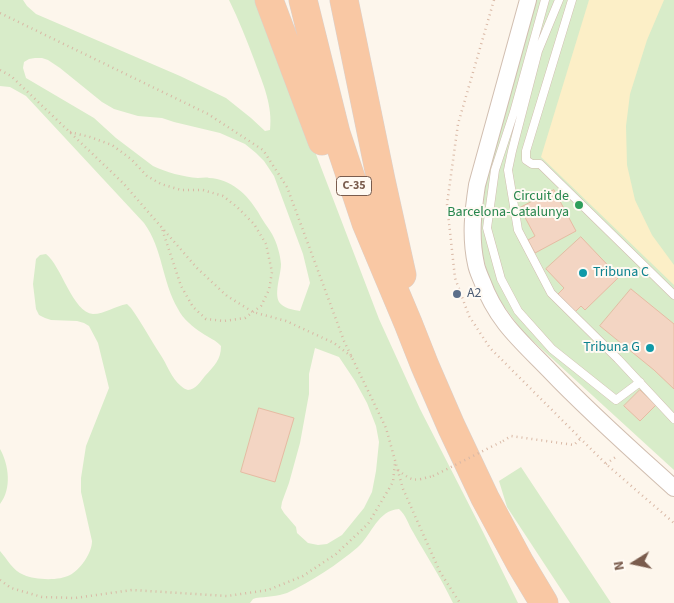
<!DOCTYPE html>
<style>
body{margin:0}
#map{position:relative;width:674px;height:603px;overflow:hidden;background:#fdf6ec;font-family:"Source Sans 3",sans-serif}
canvas{display:block}
.north{position:absolute;left:609px;top:538px;width:50px;height:50px;-webkit-text-stroke:4px #fffaf3;paint-order:stroke;rotate:260deg;font-size:14px;font-weight:700;line-height:20px;text-align:center;color:#7a5c4d}
.north::after{content:'';display:block;margin:auto;width:18px;height:22px;background:#7a5c4d;clip-path:polygon(50% 0,100% 100%,50% 72%,0 100%)}
</style>
<div id="map">
<canvas width="674" height="603"></canvas>
<div class="north">N</div>
</div>
<script>
const ctx = document.querySelector('canvas').getContext('2d');
ctx.lineJoin = 'round';
function fill(path, color) { ctx.fillStyle = color; ctx.fill(path, 'evenodd'); }
function strokePath(path, color, width, dash) { ctx.strokeStyle = color; ctx.lineWidth = width; ctx.lineCap = dash ? 'butt' : 'round'; ctx.setLineDash(dash || []); ctx.stroke(path); }
function label(font, color, halo, rows, align = 'center') {
  ctx.font = font + ' "Source Sans 3",sans-serif'; ctx.lineWidth = 4; ctx.setLineDash([]); ctx.textBaseline = 'middle'; ctx.strokeStyle = halo; ctx.fillStyle = color; for (const [text, x, y, turn = 0] of rows) {
    ctx.save(); ctx.translate(x, y); ctx.rotate((+turn || 0) * Math.PI / 180); ctx.textAlign = isNaN(turn) ? turn : align; if (halo) ctx.strokeText(text, 0, 0); ctx.fillText(text, 0, 0); ctx.restore();
  }
}
fill(new Path2D(`
 M0 0H23L27 6 36 14 180 76 226 98 251 118 265 131 270 130C273 106 263 84 255 62 247 41 239 20 229 0H257L379 319 420 409 483 532 518 603H453C441 578 426 555 413 532 408 524 406 515 399 509 378 510 372 534 358 547 338 564 311 582 287 593 278 596 266 597 256 598L253 599 250 603H0V551C8 560 12 570 24 575 35 580 59 581 70 575 80 570 92 553 92 541L81 492V478L86 446 109 388 98 343 89 326 84 323 77 321 51 320 45 318 39 315 36 309 33 284 36 259 40 255 46 254C61 265 73 313 93 314 105 314 115 306 127 304L131 308C142 323 150 339 160 354 167 364 171 378 181 386 183 388 185 389 188 390 195 390 201 381 205 376 214 366 221 360 221 346 216 340 209 338 202 333 193 327 183 319 178 309 162 282 163 249 144 223L26 96 10 87 0 86ZM35 58H42L48 60 60 68 102 102 114 109 138 116 162 118 174 122 220 133 245 144 256 153 264 161 274 176 303 254 310 283 300 311C293 310 283 308 279 302 274 292 281 275 281 264 280 254 277 243 272 234 268 227 262 220 258 212 247 194 231 179 209 178 206 177 202 178 198 178 183 177 166 172 153 166L116 138 94 118 26 78 23 68 24 62 29 59ZM315 348 339 357 355 381 367 403 376 426 379 442 376 471 372 492 364 508 342 535 327 544 318 545 308 543 297 533 296 527 284 513 281 508 282 502 289 483 300 443 309 394V374Z
 M536 0H674V470L523 332 501 302 488 276 479 240 487 171 507 107Z
 M0 449C9 465 12 489 0 504Z
 M521 467 611 603H570L507 507 499 481Z`), '#d8ecc9');
fill(new Path2D(`
 M589 0H664L647 40 630 94 626 126 627 165 635 200 652 235 674 265V285L541 157Z`), '#fcefc7');
const building = new Path2D(`
 M554 190 576 231 535 253 528 240 535 236 520 208Z
 M581 237 619 277 585 310 581 306 575 312 558 294 564 288 546 269Z
 M631 289 674 324V389L654 370 600 326Z
 M640 390 656 405 640 421 624 406Z
 M259 408 294 418 275 482 241 472Z`);
fill(building, '#f3d5c3');
strokePath(building, '#e6bba3', 1);
const service = new Path2D(`
 M545 0 514 112 495 170 487 228 501 279 518 311 552 349 616 400 640 382
 M559 0 538 51 512 151 508 170 518 230 551 293 618 359 674 419
 M572 0 526 151V160L532 164H540L674 295`);
const minor = new Path2D(`
 M528 0 477 185C473 211 470 237 476 264 477 270 480 276 482 281 497 322 521 341 550 371 589 412 632 450 674 488`);
const trunk = new Path2D(`
 M269 0 322 141
 M303 0 336 133 366 223 408 323 425 366 451 426 485 498 520 563 544 603
 M344 0 381 180 402 275`);
strokePath(service, '#d1beb0', 9);
strokePath(minor, '#d1beb0', 18);
strokePath(trunk, '#dad1cd', 29);
strokePath(new Path2D(`
 M494 0 458 124 447 204 455 278 469 316 490 348 606 464 674 523
 M0 13 208 114 263 150 287 187 344 341 386 428 403 489 440 572 460 603
 M0 70 11 76 123 183 197 268 227 296 253 312 286 321 334 343 352 357
 M70 132 90 137 112 145 131 159 147 176 161 184 181 190H203L223 196 237 207 254 224 266 244 272 272 269 290 261 306 245 318 224 321 206 319 193 307 181 286 161 226
 M503 441 511 436 574 445 580 439
 M606 464 617 456
 M398 470C413 482 414 481 433 476
 M0 580 11 588 42 597 75 598 132 590 227 596 268 590 303 576 336 554 368 524 393 482 395 463`), '#d9b8a5', 2.5, [1, 4]);
strokePath(service, '#fff', 8);
strokePath(minor, '#fff', 16);
strokePath(trunk, '#f9c8a4', 28);
strokePath(new Path2D(`
 M433 476 503 441`), '#d9b8a5', 2.5, [1, 4]);
for (const [x, y, r, color] of [
 [579,205,5,"#2e9e5b"],
 [583,273,5,"#0f9aa8"],
 [457,294,5,"#5c6f8a"],
 [650,348,5,"#0f9aa8"]
]) { const dot = new Path2D(); dot.arc(x, y, r, 0, 2 * Math.PI); ctx.fillStyle = color; ctx.fill(dot); strokePath(dot, '#fffaf3', 2); }
for (const [x, y, w] of [
 [354,186,35]
]) { const box = new Path2D(); box.roundRect(x - w / 2, y - 9.5, w, 19, 4); ctx.fillStyle = '#fffaf3'; ctx.fill(box); strokePath(box, '#7a5c4d', 1); }
label('bold 12px', '#7a5c4d', null, [
 ["C-35",354,186]
]);
label('14px', '#27864d', '#fffaf3', [
 ["Circuit de",569,197],
 ["Barcelona-Catalunya",569,213]
], 'right');
label('14px', '#0d838f', '#fffaf3', [
 ["Tribuna C",593,273],
 ["Tribuna G",640,348,"right"]
], 'left');
label('14px', '#4e5e75', '#fffaf3', [
 ["A2",467,294]
], 'left');
</script>
